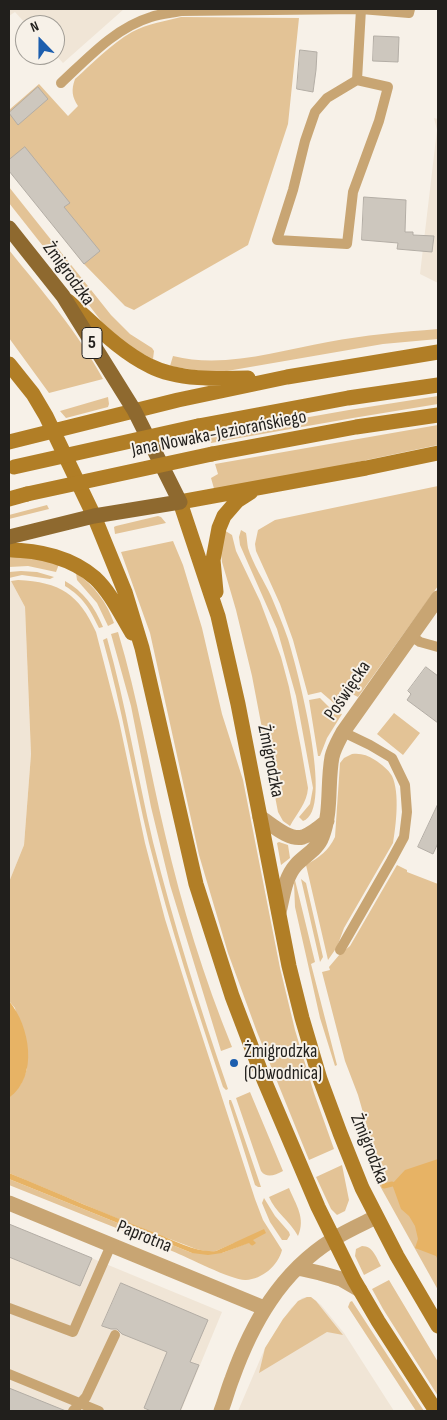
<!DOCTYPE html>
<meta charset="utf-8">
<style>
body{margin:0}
#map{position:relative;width:447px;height:1420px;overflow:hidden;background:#f7f1e8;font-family:"Sofia Sans Condensed",sans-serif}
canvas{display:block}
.frame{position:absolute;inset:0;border:10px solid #211f1c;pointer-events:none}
.north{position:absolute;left:15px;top:15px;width:50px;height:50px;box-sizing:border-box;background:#f7f1e8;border:1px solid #a19d96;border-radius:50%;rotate:338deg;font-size:14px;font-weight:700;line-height:20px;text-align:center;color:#211f1c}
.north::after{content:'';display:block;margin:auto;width:18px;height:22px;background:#1c5eae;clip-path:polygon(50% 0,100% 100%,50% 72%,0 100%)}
</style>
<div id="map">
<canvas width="447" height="1420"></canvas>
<div class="frame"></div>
<div class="north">N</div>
</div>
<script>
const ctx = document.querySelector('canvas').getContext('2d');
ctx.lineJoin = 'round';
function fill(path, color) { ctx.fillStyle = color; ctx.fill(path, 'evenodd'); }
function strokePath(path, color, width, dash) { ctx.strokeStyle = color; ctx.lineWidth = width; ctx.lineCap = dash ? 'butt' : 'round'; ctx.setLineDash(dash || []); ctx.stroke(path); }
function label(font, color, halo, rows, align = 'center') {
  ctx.font = font + ' "Sofia Sans Condensed",sans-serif'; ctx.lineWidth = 4; ctx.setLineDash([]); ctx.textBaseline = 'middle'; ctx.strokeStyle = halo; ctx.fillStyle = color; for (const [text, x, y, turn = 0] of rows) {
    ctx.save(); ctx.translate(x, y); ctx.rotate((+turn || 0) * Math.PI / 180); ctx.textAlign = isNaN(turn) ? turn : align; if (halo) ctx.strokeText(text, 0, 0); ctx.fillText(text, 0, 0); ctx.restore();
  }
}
fill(new Path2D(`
 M9 9H124L63 63 55 54V25H27L15 12 9 16Z
 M434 118 438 119V283L420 274 437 130Z
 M11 581 25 607 31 754 24 845 9 882V582Z
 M9 1224 222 1312 181 1411H9Z
 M307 1297 315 1300 321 1305 344 1333 394 1411H238L265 1348 291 1308 302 1298Z`), '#f0e5d6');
fill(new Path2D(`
 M181 17 299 18 288 124 248 245 134 310 125 306 84 264 9 169V110L39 84 68 116 78 106C72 97 71 90 75 79 93 63 111 44 132 32 147 24 165 21 181 17Z
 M9 187 111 315 130 334 152 348 154 351 153 359 128 346 102 322 65 274 9 203Z
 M9 250C42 291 78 332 103 379L49 393 9 338Z
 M438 329V339L383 344 227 371H200L170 366 173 356C223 369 278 351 328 342 365 335 401 332 438 329Z
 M438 396V404L353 418 211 443 210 437 202 439 201 436 349 410Z
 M108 397 109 404 108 407 66 418 60 411Z
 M438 425V445L215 492 211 478 218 474 215 464Z
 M438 486V586L358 697 352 694 345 705H336L321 692 308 695 293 640 280 604 256 551 255 544 258 530 275 520Z
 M47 505 49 509 9 519V515Z
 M158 516 161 517 166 523 115 534 114 527 116 526Z
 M224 530 232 535 236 551 260 601 281 657 289 687 301 748 308 788C307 803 297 813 290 826L283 821 278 812 252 676 236 610 222 562 221 553Z
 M241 530 246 533C247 538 247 543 248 548 252 562 265 583 271 596 277 610 283 625 288 639 296 665 336 811 303 821L299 817 310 804 313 788 296 696 277 629 240 545 239 537Z
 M173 541 183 565 202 628 222 714 243 780 280 968 295 1030 314 1093 334 1149 309 1160 257 1032 228 953 199 855 150 633 121 552Z
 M19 557H34L59 564 56 572 28 566 9 567V558Z
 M21 571 37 572 54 577 50 579 22 575 9 578V572Z
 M76 573C95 586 107 603 114 623L108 626 97 603 77 580Z
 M18 580C60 582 79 594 96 632L119 721 145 843 165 919 190 999 255 1199 263 1220 282 1250C278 1266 262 1279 246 1280 233 1281 187 1257 172 1251 118 1228 63 1207 9 1185V1179L192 1253H222L250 1242 252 1246 254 1242 253 1241 234 1243 216 1251 209 1252 196 1249 128 1223 9 1173V1098L21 1084 27 1069 15 1008 9 1001V882L24 845 31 754 25 607 11 581Z
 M65 581C83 591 95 607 103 627L99 628C90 609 83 597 65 586Z
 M118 632C138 698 149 767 165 834 182 907 204 978 232 1047L221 1051 170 885 151 807 131 706 111 634Z
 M107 638C126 705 137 774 153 842 174 925 200 1008 228 1089L226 1090 223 1087C196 1007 170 926 149 843 133 776 122 707 103 640Z
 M320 698 332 710 342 714 327 738 320 756H318L309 700Z
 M394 713 420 733 403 755 377 734Z
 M352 754C361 753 367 755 375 760 381 764 388 769 392 776 400 793 396 825 393 843L344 928 337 947 328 960 306 865C320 857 328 851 335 837L340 763 344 758Z
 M279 842 288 845 290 858 281 865 277 843Z
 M397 865 407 870V872L438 884V1290L380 1186 374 1170 370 1137 358 1095 345 1061 322 972 330 970 329 967 340 954 350 946Z
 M301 879 306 883 323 957 320 962Z
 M295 880 315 962 311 964 337 1065 335 1066 320 1018 307 960 295 907 294 883Z
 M250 1092 283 1171C275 1175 267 1179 261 1171L236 1098Z
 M229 1100H231L233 1105 261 1187H258L255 1185 229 1103Z
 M342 1165 349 1200 345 1211 337 1215 331 1209 316 1177Z
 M289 1188C296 1205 306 1218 298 1236 290 1221 275 1212 269 1197Z
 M264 1198 275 1216 289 1232 290 1235 287 1240H282L270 1222 262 1203Z
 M362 1246C373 1246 376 1257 381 1266L364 1275 355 1256 356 1249Z
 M389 1280 438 1362V1396L383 1309 372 1289Z
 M307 1297H311L316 1301 343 1335 327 1332 259 1373 265 1348 283 1319 298 1301Z
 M352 1301 424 1411H416L348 1307 350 1302Z`), '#e3c396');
fill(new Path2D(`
 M9 1001C30 1026 39 1076 9 1098Z
 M438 1159V1260L436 1256 415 1248 418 1239 415 1226 409 1216 401 1209 392 1184 405 1170Z
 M9 1173C58 1193 107 1215 158 1234 175 1241 197 1253 216 1251L264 1229 266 1233 253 1240 256 1243 252 1246 249 1243 222 1253 208 1255 192 1253 9 1179Z`), '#e7b365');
strokePath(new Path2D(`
 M384 1186 392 1184`), '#e7b365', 5);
const building = new Path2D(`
 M374 36 399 37 398 62 373 61Z
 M300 50 317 52 316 70 313 92 297 89Z
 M38 87 48 99 18 125 9 113Z
 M25 147 70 203 64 207 100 251 84 264 9 171V160Z
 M364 197 406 200 405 232H413V235L434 236 432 252 397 249 398 243 362 240Z
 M426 667 438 676V723L407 700 411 694 408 691Z
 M438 804V843L433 854 418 847Z
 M9 1224 92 1258 80 1286 9 1257Z
 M121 1283 208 1320 190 1362 199 1365 180 1411H151L144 1408 167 1352 122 1334 117 1329H111L102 1326Z
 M9 1388 66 1411H9Z`);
fill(building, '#cdc7be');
strokePath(building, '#b3ada5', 1);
strokePath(new Path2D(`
 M357 80 388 87 379 121 353 192 347 244 277 240 293 190 305 141 315 112 327 98 357 80 361 9
 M61 83C88 58 115 28 151 17 160 14 171 13 181 11L361 9 409 13 410 9
 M411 636 420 642 438 647
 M340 950 391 861 404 837 407 812 405 785 392 758 370 745 343 732
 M9 1308 73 1332 111 1245
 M9 1374 99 1411
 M73 1411 86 1397 115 1335`), '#c8a573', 10);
strokePath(new Path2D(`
 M260 817C271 824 289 841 303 837 312 834 320 827 327 821
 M279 912C283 896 285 877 296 865 304 856 318 849 322 837 332 811 327 784 332 757 334 748 339 740 343 732L438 598
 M9 1203 264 1308
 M298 1268 320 1273 341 1279 360 1290
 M221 1411C225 1401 228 1389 232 1379 252 1323 281 1272 332 1240 346 1231 362 1224 376 1217`), '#c8a573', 15);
strokePath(new Path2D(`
 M68 301C94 324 119 351 150 366 177 380 218 379 248 378
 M9 364 33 394 46 416 94 516 125 592 142 648 196 884 232 996 264 1080 318 1207 354 1280 378 1321 436 1411
 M198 426 348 398 438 385
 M9 442 178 400 287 377 438 352
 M438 453 366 468 180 502 218 616 238 704 289 966 302 1018 320 1079 340 1133 362 1188 397 1256 438 1326
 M212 454 356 427 438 415
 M9 499 27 494
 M9 550C39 550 72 558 95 578 111 593 121 615 132 633
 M216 592 213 560 219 528 224 516 237 501 251 492`), '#b17e26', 15);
strokePath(new Path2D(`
 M9 228 63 296 134 410 180 502 94 516 9 537`), '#8e692f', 15);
strokePath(new Path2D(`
 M14 467 198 426
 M27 494 212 454`), '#b17e26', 15);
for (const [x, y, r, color] of [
 [234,1063,5,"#1c5eae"]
]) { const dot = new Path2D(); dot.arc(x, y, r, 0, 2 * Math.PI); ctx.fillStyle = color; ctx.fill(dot); strokePath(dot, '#f7f1e8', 2); }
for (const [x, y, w] of [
 [92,343,20]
]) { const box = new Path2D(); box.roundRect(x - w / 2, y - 15.5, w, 31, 4); ctx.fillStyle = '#f7f1e8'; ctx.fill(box); strokePath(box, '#211f1c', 1); }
label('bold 18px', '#211f1c', null, [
 ["5",92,343]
]);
label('19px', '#211f1c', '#f7f1e8', [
 ["Żmigrodzka",68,274,54],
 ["Jana Nowaka-Jeziorańskiego",219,434,-11],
 ["Poświęcka",348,691,-56],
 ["Żmigrodzka",270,761,79],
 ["Żmigrodzka",369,1149,68],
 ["Paprotna",144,1237,22]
]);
label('19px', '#211f1c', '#f7f1e8', [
 ["Żmigrodzka",244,1052],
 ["(Obwodnica)",244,1074]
], 'left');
</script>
